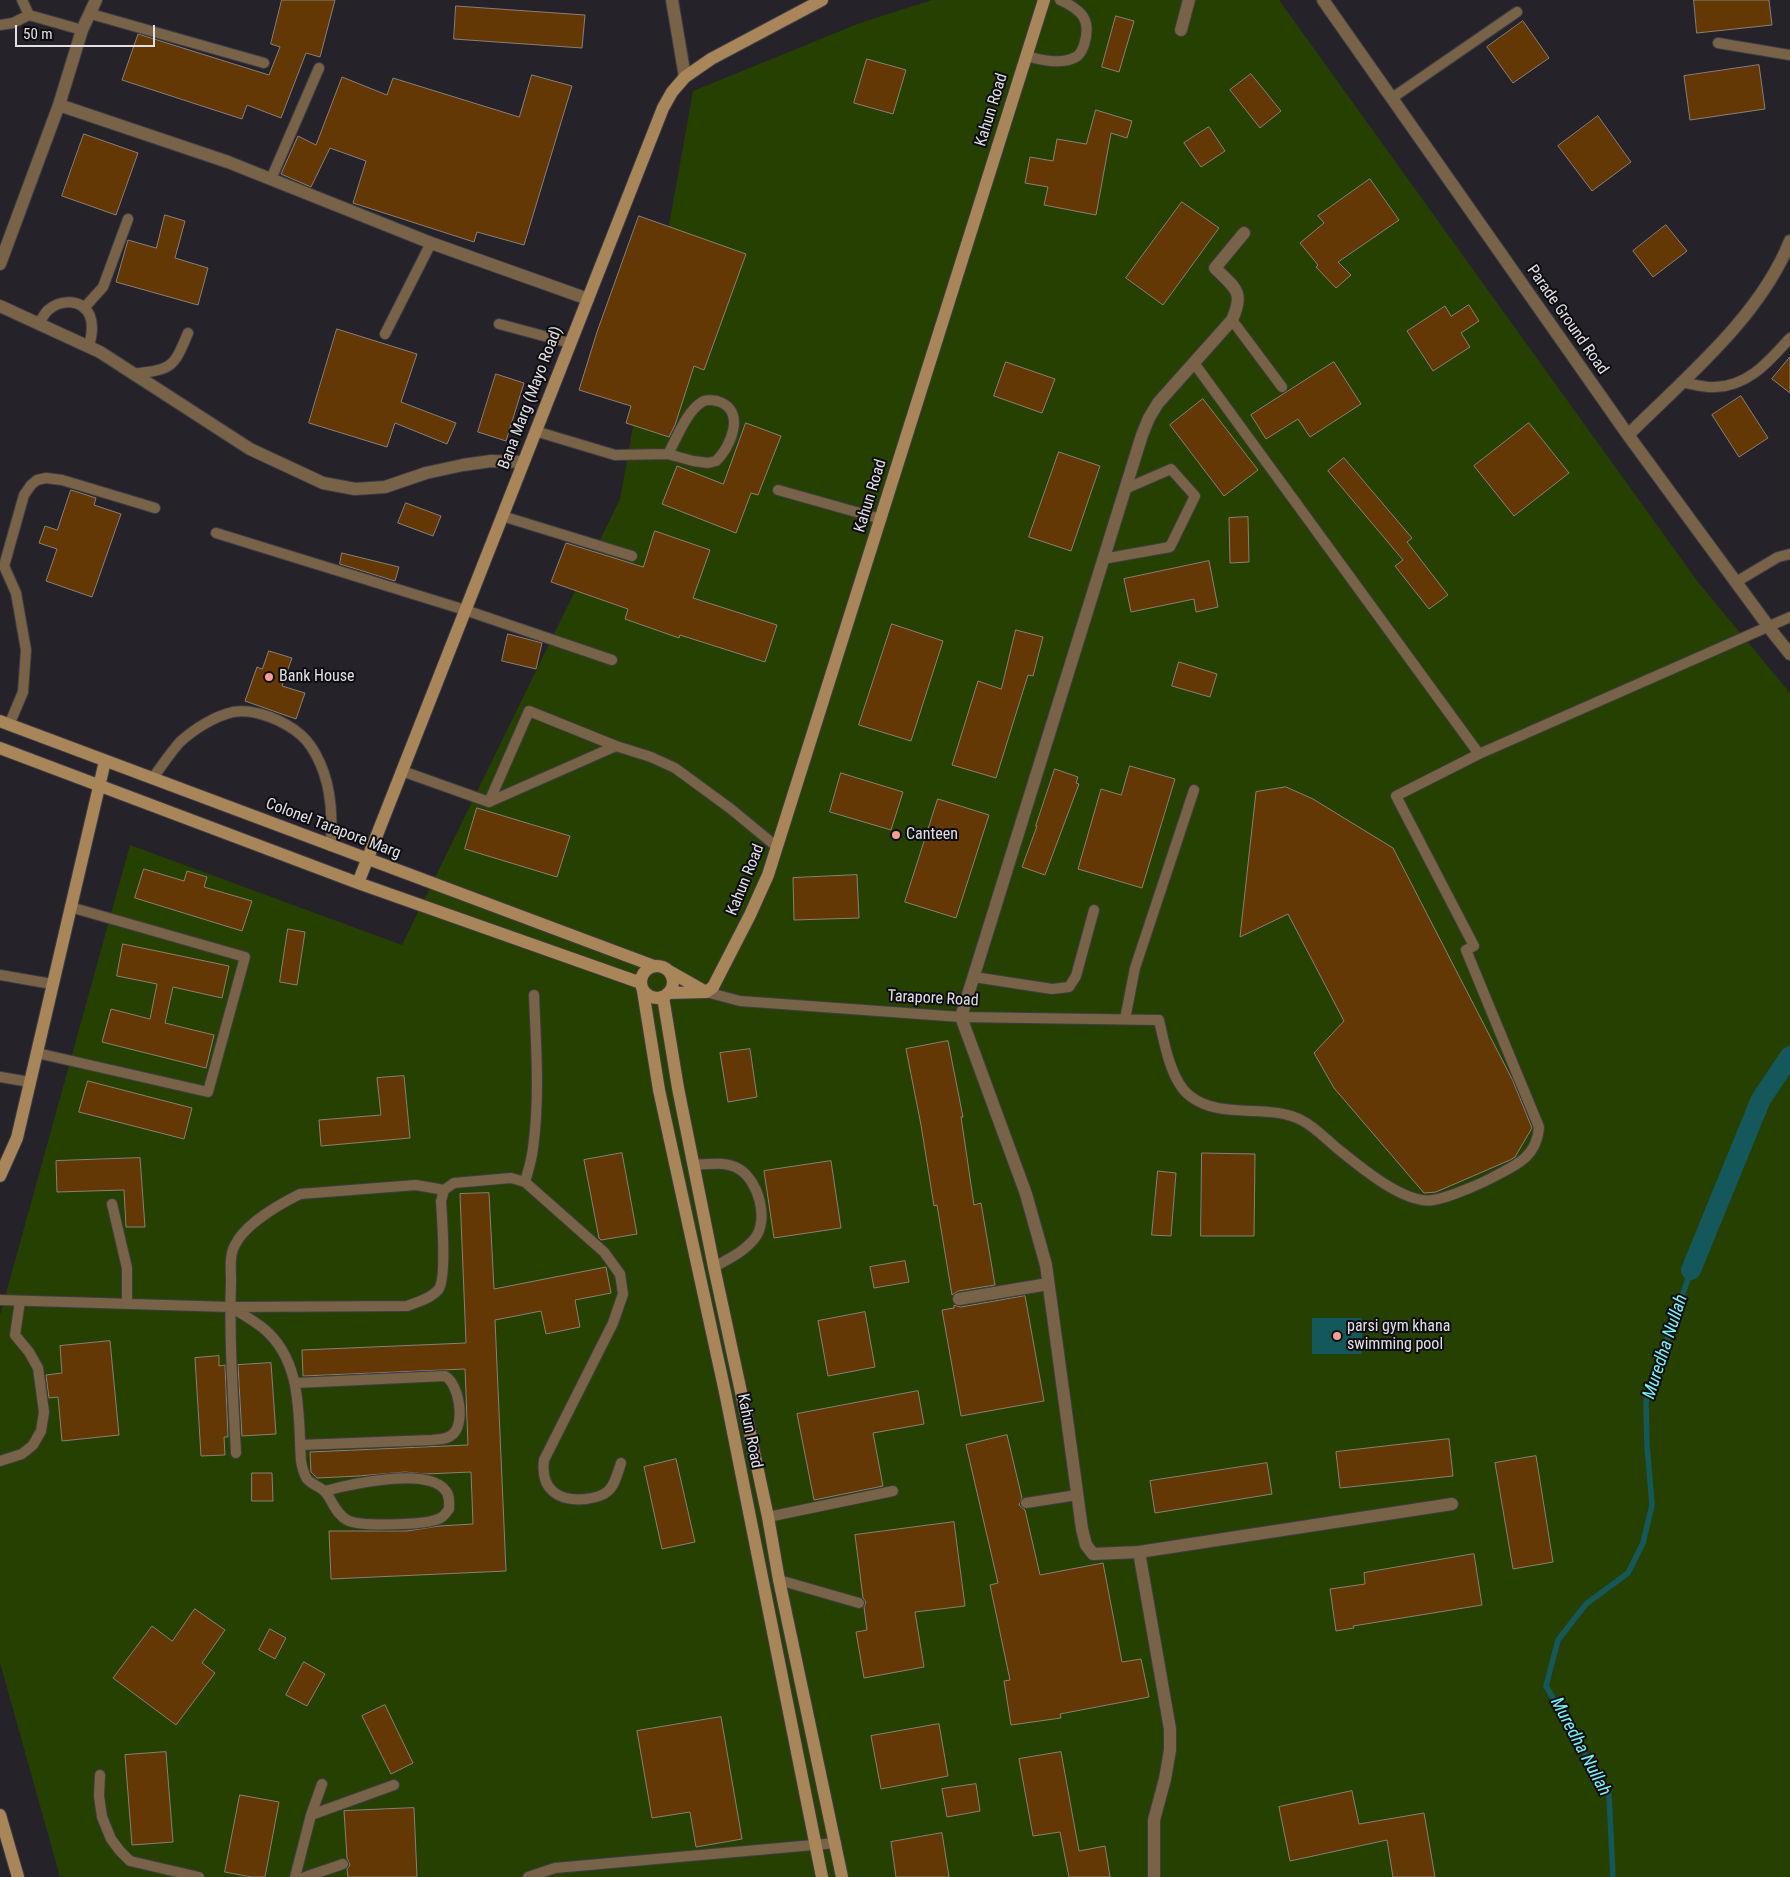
<!DOCTYPE html>
<style>
body{margin:0}
#map{position:relative;width:1790px;height:1877px;overflow:hidden;background:#25222a;font-family:"Roboto Condensed",sans-serif}
canvas{display:block}
.scale{position:absolute;left:15px;top:25px;width:140px;height:22px;box-sizing:border-box;border:2px solid #e2e0e5;border-top:0;padding-left:6px;font-size:15px;line-height:18px;white-space:nowrap;color:#e2e0e5;-webkit-text-stroke:4px #0d0c0f;paint-order:stroke}
</style>
<div id="map">
<canvas width="1790" height="1877"></canvas>
<div class="scale">50 m</div>
</div>
<script>
const ctx = document.querySelector('canvas').getContext('2d');
ctx.lineJoin = 'round';
function fill(path, color) { ctx.fillStyle = color; ctx.fill(path, 'evenodd'); }
function strokePath(path, color, width, dash) { ctx.strokeStyle = color; ctx.lineWidth = width; ctx.lineCap = dash ? 'butt' : 'round'; ctx.setLineDash(dash || []); ctx.stroke(path); }
function label(font, color, halo, rows, align = 'center') {
  ctx.font = font + ' "Roboto Condensed",sans-serif'; ctx.lineWidth = 4; ctx.setLineDash([]); ctx.textBaseline = 'middle'; ctx.strokeStyle = halo; ctx.fillStyle = color; for (const [text, x, y, turn = 0] of rows) {
    ctx.save(); ctx.translate(x, y); ctx.rotate((+turn || 0) * Math.PI / 180); ctx.textAlign = isNaN(turn) ? turn : align; if (halo) ctx.strokeText(text, 0, 0); ctx.fillText(text, 0, 0); ctx.restore();
  }
}
fill(new Path2D(`
 M932 0H1279L1698 582 1790 693V1877H60L0 1663V1315L130 845 402 945 620 499 693 91 860 23Z`), '#264001');
fill(new Path2D(`
 M1312 1318H1362V1354H1312Z`), '#14585c');
strokePath(new Path2D(`
 M1613 1877 1609 1795 1546 1686 1558 1640 1586 1604 1628 1573 1643 1543 1652 1505 1647 1445 1646 1402 1691 1270`), '#14585c', 5.5);
strokePath(new Path2D(`
 M1691 1270 1761 1099 1790 1056`), '#14585c', 20);
const building = new Path2D(`
 M282 0H335L320 57 306 53 281 118 247 105 242 119 122 80 138 34 269 75 280 47 271 44Z
 M1694 0H1769L1772 25 1697 33Z
 M456 6 585 15 582 48 454 39Z
 M1116 16 1134 21 1119 72 1102 67Z
 M1523 21 1549 58 1513 83 1487 47Z
 M867 59 906 70 893 114 854 103Z
 M1759 65 1765 109 1690 120 1684 76Z
 M1251 74 1281 111 1260 128 1230 90Z
 M532 75 572 86 524 245 477 232 474 242 353 203 366 161 330 148 311 187 281 174 298 136 316 145 342 77 387 95 393 78 519 117Z
 M1096 110 1132 121 1127 138 1111 133 1096 215 1044 205 1048 187 1025 183 1030 157 1053 161 1057 139 1086 144Z
 M1598 116 1631 162 1592 191 1558 146Z
 M1209 127 1225 151 1201 167 1184 143Z
 M84 134 138 153 116 215 62 196Z
 M1370 179 1399 220 1338 262 1351 275 1336 288 1316 267 1318 265 1300 243 1324 223 1318 216Z
 M1182 202 1219 228 1163 305 1126 278Z
 M165 215 185 221 175 258 208 268 198 305 116 282 128 240 156 248Z
 M639 216 746 254 704 370 694 366 675 425 669 437 626 423 631 406 579 390 597 332Z
 M1666 225 1687 251 1653 277 1633 251Z
 M1469 305 1479 321 1461 333 1470 347 1433 371 1407 331 1445 306 1451 316Z
 M337 329 417 354 401 402 456 423 447 444 395 423 387 447 309 423Z
 M1790 357V393L1772 379Z
 M1006 362 1055 379 1042 413 994 396Z
 M1334 362 1361 404 1310 437 1298 419 1266 439 1251 415Z
 M496 374 524 383 506 441 478 432Z
 M1741 396 1768 438 1739 457 1712 415Z
 M1203 399 1258 470 1224 496 1170 425Z
 M746 423 781 436 758 495 751 493 736 533 662 504 677 466 723 484Z
 M1529 423 1569 473 1514 516 1474 466Z
 M1059 452 1100 466 1071 551 1029 537Z
 M1344 458 1412 538 1407 542 1448 595 1429 609 1395 566 1403 560 1328 471Z
 M71 490 96 498 94 505 121 514 92 597 46 581 57 549 39 543 45 526 57 530Z
 M406 503 441 516 433 536 398 523Z
 M1248 517 1249 562 1230 563 1229 518Z
 M655 531 710 550 693 598 777 625 765 662 680 635 679 638 625 619 628 609 551 582 566 543 643 567Z
 M342 553 399 567 395 581 340 564Z
 M1209 561 1218 607 1196 612 1194 599 1131 612 1124 579Z
 M892 624 943 641 911 741 859 725Z
 M1016 630 1043 637 1033 676 1028 675 996 778 952 765 978 681 1001 689Z
 M508 634 542 643 536 669 502 661Z
 M269 651 292 658 282 686 305 693 296 719 245 701 257 667 262 669Z
 M1179 662 1217 674 1210 697 1172 686Z
 M1130 766 1175 779 1142 888 1078 869 1101 789 1121 795Z
 M1055 769 1078 777 1076 783 1079 784 1045 875 1022 867 1037 826H1036Z
 M841 773 903 792 891 830 830 812Z
 M1286 787 1313 799 1393 848 1513 1081 1532 1128 1515 1157 1510 1160 1436 1192 1424 1193 1334 1088 1314 1053 1344 1021 1288 914 1240 937 1256 792Z
 M938 799 989 815 956 918 905 902Z
 M477 808 570 836 557 877 465 849Z
 M144 869 184 881 187 871 207 877 204 887 252 901 242 931 135 898Z
 M857 875 859 918 794 920 793 878Z
 M288 929 305 932 297 985 280 982Z
 M123 944 229 966 222 998 173 987 165 1023 214 1035 206 1068 102 1042 111 1009 150 1019 157 984 117 976Z
 M948 1041 963 1117H961L974 1205 981 1203 995 1285 958 1291 952 1295 937 1205 934 1206 921 1125 906 1049Z
 M750 1049 757 1097 728 1102 720 1053Z
 M404 1076 410 1138 321 1146 319 1120 381 1115 377 1078Z
 M88 1081 192 1108 184 1139 79 1112Z
 M622 1153 637 1234 601 1240 599 1238 584 1160Z
 M1202 1153 1255 1154 1254 1236H1201Z
 M140 1158 145 1227H126L124 1190 57 1192 56 1161Z
 M831 1161 841 1228 774 1238 764 1171Z
 M1158 1171 1176 1173 1171 1236 1152 1235Z
 M489 1193 494 1289 606 1267 611 1293 575 1300 580 1327 546 1334 541 1311 495 1320 506 1571 331 1579 329 1531H407L439 1526 473 1524 471 1472 426 1474 405 1472 359 1476 317 1478 311 1472 310 1452 468 1445 465 1369 303 1376 302 1350 466 1343 460 1194Z
 M905 1261 909 1282 874 1288 870 1267Z
 M1025 1296 1044 1401 961 1416 942 1310 954 1308V1305L960 1307Z
 M865 1312 875 1367 828 1376 818 1321Z
 M110 1341 119 1435 62 1441 58 1397 49 1398 46 1375 62 1373 60 1346Z
 M219 1356V1366L225 1365 228 1437H224L225 1455 201 1456 195 1358Z
 M271 1363 276 1434 242 1436 238 1365Z
 M918 1391 924 1424 873 1433 883 1486 814 1500 797 1414Z
 M1007 1435 1022 1498 1019 1505 1025 1510 1040 1575 1103 1563 1122 1662 1141 1659 1149 1697 1060 1714 1061 1718 1011 1725 1004 1681 1010 1680 990 1585 998 1583 966 1445Z
 M1449 1439 1453 1476 1340 1488 1336 1452Z
 M1536 1456 1553 1562 1513 1569 1495 1463Z
 M676 1459 695 1542 662 1549 644 1467Z
 M1267 1463 1272 1494 1155 1513 1150 1481Z
 M252 1473H272L273 1501H252Z
 M954 1522 965 1606 915 1612 924 1667 864 1678 856 1632 867 1630 864 1607 866 1602 863 1598 855 1535Z
 M1474 1554 1482 1605 1353 1626 1354 1628 1336 1631 1330 1589 1365 1584 1364 1573Z
 M195 1609 225 1630 202 1663 215 1673 176 1725 113 1678 152 1626 172 1641Z
 M270 1629 286 1638 275 1659 259 1650Z
 M304 1662 325 1674 307 1706 286 1695Z
 M385 1705 413 1763 391 1774 362 1716Z
 M721 1717 742 1839 696 1847 690 1812 652 1818 637 1731Z
 M939 1724 948 1776 881 1789 871 1736Z
 M166 1752 173 1842 132 1845 125 1755Z
 M1061 1752 1079 1851 1105 1846 1110 1877H1069L1060 1832 1033 1836 1019 1759Z
 M976 1784 980 1811 947 1817 942 1789Z
 M1352 1791 1359 1824 1424 1813 1435 1877H1393L1387 1840 1290 1861 1279 1807Z
 M240 1795 279 1802 265 1877H251L225 1872Z
 M414 1808 417 1877H348L347 1869 350 1865 347 1858 344 1811Z
 M942 1833 949 1877H896L891 1842Z`);
fill(building, '#643805');
strokePath(building, '#887f78', 1);
const lane = new Path2D(`
 M22 0 29 15
 M91 14 264 63
 M0 25 13 23 29 15 82 30
 M1718 43 1790 55
 M1026 56C1041 60 1061 65 1076 57 1081 54 1082 50 1084 45 1092 20 1082 10 1060 0
 M1392 98 1517 12
 M271 179 319 68
 M84 308 103 287 128 219
 M1232 320 1282 387
 M38 324C41 320 44 315 47 311 60 299 82 298 90 316 94 326 91 338 89 347
 M499 324 570 343
 M385 334 431 243
 M1194 363 1479 754
 M133 374C172 369 173 369 188 333
 M1681 382C1692 384 1705 388 1715 387 1749 386 1769 361 1790 338
 M535 431 615 455 668 454 693 461 708 463 716 461C731 447 747 409 717 401 712 400 706 399 702 402 686 412 677 438 668 454
 M778 490 881 519
 M502 516 632 556
 M216 533 465 610 612 660
 M1103 559 1170 547 1195 496 1171 469 1125 489
 M1736 582 1778 557 1790 554
 M9 725 23 692 26 650 16 593 4 566 24 495 31 485 37 480 46 478 62 480 155 508
 M402 771 489 802 616 746
 M152 779C161 767 170 753 180 742 194 729 215 716 233 712 255 708 285 721 301 735 309 742 316 754 320 763 332 790 332 817 331 846
 M489 802 529 711 616 746 651 757 675 768 731 809 777 847
 M0 975 52 984
 M974 977 1052 989 1069 987 1076 976 1094 910
 M706 992 740 1001 961 1017 1159 1020C1164 1042 1171 1082 1190 1096 1222 1121 1269 1102 1303 1121 1316 1128 1327 1140 1338 1149 1359 1166 1405 1205 1433 1200 1448 1198 1483 1183 1497 1175 1519 1164 1537 1155 1539 1127L1466 950 1474 946 1396 796 1479 754 1790 617
 M1125 1019 1135 968 1194 790
 M37 1053 208 1092 245 957 70 907
 M0 1077 30 1082
 M693 1165C707 1164 727 1161 739 1169 759 1181 769 1220 755 1238 744 1252 728 1259 714 1267
 M525 1182C528 1171 532 1159 533 1148 540 1098 536 1046 534 995
 M112 1204 127 1268V1303
 M0 1300 230 1307 407 1306C417 1302 430 1299 438 1290 447 1280 442 1217 441 1201L444 1190 454 1183 511 1178 525 1182 604 1252 620 1274 623 1294 613 1323 544 1460C540 1489 558 1502 586 1499 593 1498 603 1496 608 1491 615 1485 618 1472 621 1463
 M231 1307C242 1314 253 1320 263 1328 303 1361 298 1415 301 1461 302 1467 304 1474 307 1479 312 1485 322 1487 326 1493 333 1502 336 1514 347 1520 358 1527 425 1525 438 1519 443 1518 446 1513 449 1509 449 1502 450 1495 445 1490 426 1467 351 1484 325 1491
 M296 1383 445 1376C459 1384 465 1421 454 1433 448 1440 439 1439 432 1440L300 1445
 M236 1453C233 1396 229 1339 231 1282 231 1270 229 1255 235 1245 245 1224 280 1204 300 1194L416 1185 444 1190
 M0 1461 22 1454 33 1445 41 1431 44 1412 38 1368 29 1352 15 1335 20 1301
 M1026 1503 1077 1495
 M768 1517 893 1491
 M779 1580 859 1603
 M100 1775 99 1796 102 1817 111 1839 120 1851 130 1861 199 1877
 M311 1815 394 1785
 M295 1877 311 1815 322 1784
 M305 1877 343 1864
 M528 1877 555 1868 836 1843`);
const street = new Path2D(`
 M672 0 685 77
 M1323 0 1628 435 1774 634 1790 654
 M1181 30 1189 0
 M59 105 228 162 431 243 588 299
 M1244 233 1215 268C1235 288 1245 291 1232 320L1158 403 1149 418 1142 435 961 1017 1026 1194 1046 1265 1082 1529 1086 1545 1093 1554 1139 1552 1452 1504
 M0 264 59 105 82 30 96 0
 M0 306 100 352 250 449 323 483 355 489 385 487 426 473 463 465 491 461 523 462
 M1628 435C1685 378 1760 317 1790 241
 M959 1299 1048 1284
 M1139 1552 1170 1729V1750L1165 1779 1154 1820V1877`);
const secondary = new Path2D(`
 M0 721 654 966
 M0 748 358 883 641 983
 M358 883 663 108 672 92 685 77 711 59 822 0
 M641 982a16 16 0 1 1 32 0a16 16 0 1 1-32 0Z
 M669 971 706 992
 M643 991 659 1090 725 1392 822 1877
 M706 992 713 987 750 915 768 875 1044 0
 M668 993 706 992
 M663 997 678 1088 714 1267 768 1517 779 1580 842 1877
 M0 1176 17 1138 105 761
 M0 1815 18 1877`);
strokePath(lane, '#3f3d44', 12);
strokePath(street, '#3f3d44', 14);
strokePath(secondary, '#3f3d44', 14);
strokePath(lane, '#786348', 10);
strokePath(street, '#786348', 12);
strokePath(secondary, '#a9865a', 12);
for (const [x, y, r, color] of [
 [269,677,5,"#f59c95"],
 [896,835,5,"#f59c95"],
 [1337,1336,5,"#f59c95"]
]) { const dot = new Path2D(); dot.arc(x, y, r, 0, 2 * Math.PI); ctx.fillStyle = color; ctx.fill(dot); strokePath(dot, '#0d0c0f', 2); }
label('16px', '#e2e0e5', '#0d0c0f', [
 ["Kahun Road",992,110,-73],
 ["Parade Ground Road",1567,320,55],
 ["Bana Marg (Mayo Road)",531,398,-69],
 ["Kahun Road",871,496,-73],
 ["Colonel Tarapore Marg",333,829,21],
 ["Kahun Road",746,880,-68],
 ["Tarapore Road",933,999,3],
 ["Kahun Road",749,1431,79]
]);
label('16px', '#e2e0e5', '#0d0c0f', [
 ["Bank House",279,677],
 ["Canteen",906,835],
 ["parsi gym khana",1347,1327],
 ["swimming pool",1347,1345]
], 'left');
label('italic 18px', '#78f3f9', '#0d0c0f', [
 ["Muredha Nullah",1666,1347,-72],
 ["Muredha Nullah",1580,1747,62]
]);
</script>
